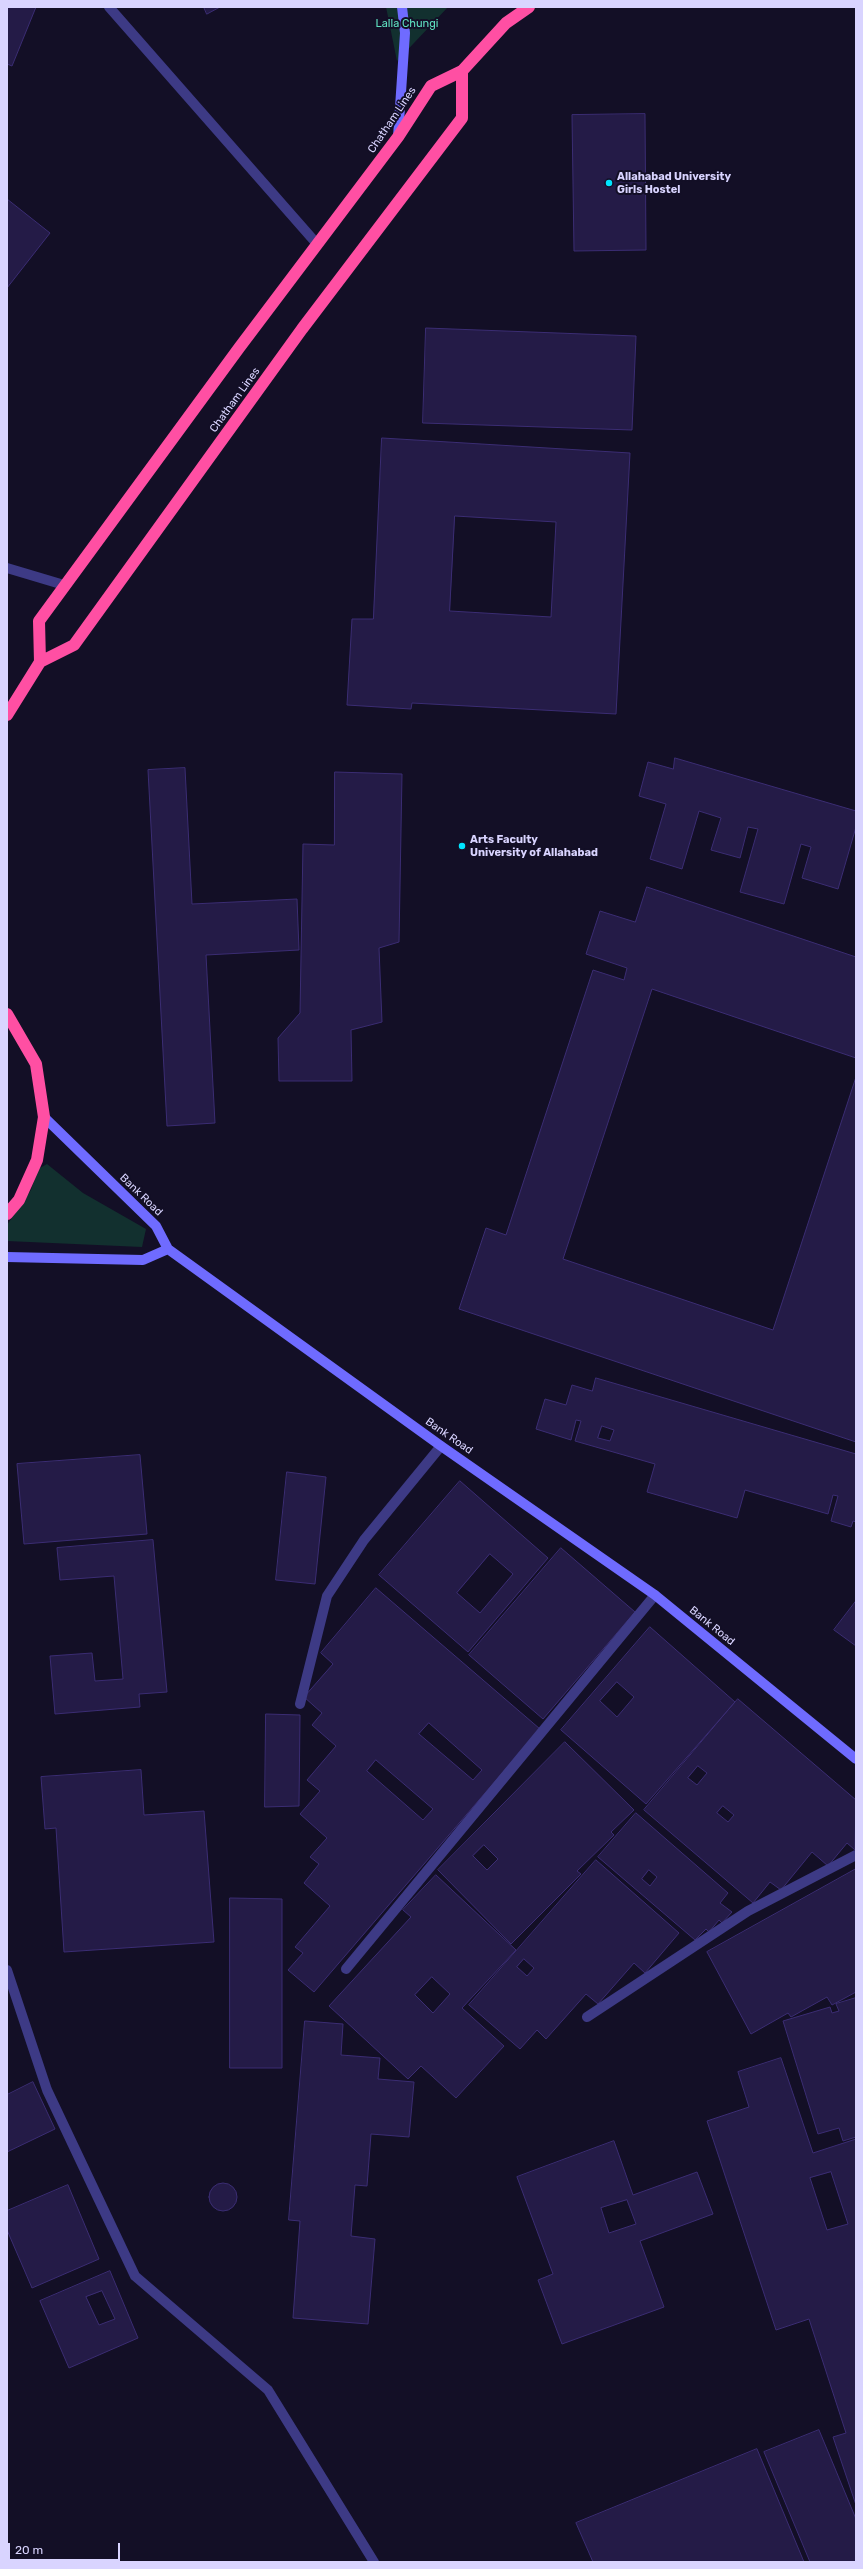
<!DOCTYPE html>
<style>
body{margin:0}
#map{position:relative;width:863px;height:2569px;overflow:hidden;background:#130f26;font-family:Rubik,sans-serif}
canvas{display:block}
.frame{position:absolute;inset:0;border:8px solid #d9d4ff;pointer-events:none}
.scale{position:absolute;left:8px;top:2543px;width:112px;height:18px;box-sizing:border-box;border:2px solid #d9d4ff;border-top:0;padding-left:5px;font-size:12px;line-height:14px;white-space:nowrap;color:#d9d4ff;-webkit-text-stroke:3px #130f26;paint-order:stroke}
</style>
<div id="map">
<canvas width="863" height="2569"></canvas>
<div class="frame"></div>
<div class="scale">20 m</div>
</div>
<script>
const ctx = document.querySelector('canvas').getContext('2d');
ctx.lineJoin = 'round';
function fill(path, color) { ctx.fillStyle = color; ctx.fill(path, 'evenodd'); }
function strokePath(path, color, width, dash) { ctx.strokeStyle = color; ctx.lineWidth = width; ctx.lineCap = dash ? 'butt' : 'round'; ctx.setLineDash(dash || []); ctx.stroke(path); }
function label(font, color, halo, rows, align = 'center') {
  ctx.font = font + ' Rubik,sans-serif'; ctx.lineWidth = 4; ctx.setLineDash([]); ctx.textBaseline = 'middle'; ctx.strokeStyle = halo; ctx.fillStyle = color; for (const [text, x, y, turn = 0] of rows) {
    ctx.save(); ctx.translate(x, y); ctx.rotate((+turn || 0) * Math.PI / 180); ctx.textAlign = isNaN(turn) ? turn : align; if (halo) ctx.strokeText(text, 0, 0); ctx.fillText(text, 0, 0); ctx.restore();
  }
}
fill(new Path2D(`
 M386 7H448L397 61Z
 M47 1164 83 1193 146 1229 142 1247 7 1241V1225L31 1190 38 1169Z`), '#12302f');
const building = new Path2D(`
 M7 7H36L12 66 7 64Z
 M204 7H220L207 14Z
 M645 114 646 250 574 251 572 115Z
 M7 199 50 233 7 288Z
 M426 328 636 336 632 430 423 423Z
 M382 438 630 453 616 714 412 703 411 709 347 705 352 619H373ZM455 516 556 522 551 617 450 611Z
 M675 758 856 811V827L838 889 802 878 811 847 801 844 784 904 740 892 758 829 748 827 740 858 711 850 721 818 699 811 682 869 650 859 666 804 639 796 648 762 673 769Z
 M185 768 192 904 297 899 299 950 206 955 215 1123 167 1126 148 770Z
 M335 772 402 774 399 942 379 948 382 1022 351 1030 352 1081H279L278 1038 300 1013 303 844 334 845Z
 M647 887 856 957V1058L652 989 563 1259 773 1330 856 1077V1442L459 1309 486 1228 506 1235 593 970 624 980 627 968 586 954 600 911 635 922Z
 M596 1378 856 1454V1522L853 1521 851 1527 831 1521 838 1496 833 1495 828 1514 745 1490 737 1518 647 1492 655 1464 575 1441 581 1421 576 1420 571 1440 536 1429 545 1399 566 1405 572 1385 592 1391ZM602 1426 614 1430 610 1441 598 1438Z
 M140 1455 147 1534 24 1544 17 1464Z
 M287 1472 326 1477 315 1584 276 1580Z
 M460 1481 548 1558 468 1652 379 1575ZM490 1554 513 1574 480 1613 457 1593Z
 M153 1540 167 1692 139 1694 140 1707 55 1714 50 1656 92 1653 95 1681 123 1679 114 1576 60 1580 57 1548Z
 M561 1548 635 1612 543 1719 469 1655Z
 M376 1588 540 1729 314 1992 288 1970 303 1953 295 1947 330 1906 304 1883 319 1864 310 1857 327 1838 300 1814 320 1791 307 1780 336 1746 312 1725 322 1713 304 1697 333 1664 321 1653ZM429 1723 482 1770 473 1780 419 1734ZM376 1760 433 1809 423 1820 367 1771Z
 M856 1601V1646L834 1630Z
 M650 1627 735 1702 646 1804 561 1730ZM617 1682 634 1697 617 1717 600 1701Z
 M738 1699 856 1800 855 1850 847 1843 828 1866 812 1852 781 1890 770 1882 753 1903 644 1810ZM698 1766 707 1773 697 1785 688 1778ZM723 1806 734 1815 728 1822 717 1813Z
 M266 1714 300 1715 299 1806 265 1807Z
 M565 1742 634 1810 611 1832 614 1835 577 1871 581 1874 511 1944 438 1870ZM484 1845 498 1859 487 1870 473 1856Z
 M141 1770 144 1815 204 1811 214 1942 64 1952 56 1828 45 1829 41 1777Z
 M636 1813 728 1893 720 1903 732 1912 722 1923 719 1920 709 1932 706 1929 695 1940 598 1857ZM649 1870 657 1877 650 1886 642 1879Z
 M596 1860 679 1933 645 1973 634 1963 598 2004 586 1994 546 2039 537 2030 520 2049 469 2005ZM524 1959 534 1968 527 1976 517 1967Z
 M856 1869V1992L832 2005 827 1997 791 2017 788 2013 751 2034 707 1952Z
 M436 1875 516 1950 462 2008 504 2046 456 2098 421 2066 408 2079 329 2006 411 1917 403 1910ZM432 1977 450 1994 433 2013 415 1995Z
 M230 1898 282 1899V2068H230Z
 M856 1998V2137L843 2141 839 2128 818 2134 783 2021 830 2007 832 2013 839 2011 836 2004Z
 M305 2021 343 2024 341 2055 380 2058 378 2079 414 2082 409 2137 371 2134 367 2186 355 2185 351 2236 375 2239 368 2324 293 2318 300 2221 289 2220Z
 M781 2058 813 2153 856 2139V2505L833 2437 846 2433 809 2319 776 2330 707 2121 749 2107 738 2072ZM831 2172 848 2224 827 2230 810 2178Z
 M33 2082 55 2129 7 2152V2095Z
 M614 2141 633 2195 697 2172 713 2214 640 2241 664 2307 562 2344 538 2280 553 2274 517 2177ZM627 2200 636 2224 609 2233 601 2208Z
 M209 2197a14 14 0 1 1 28 0a14 14 0 1 1-28 0Z
 M68 2185 99 2259 32 2288 7 2230V2211Z
 M110 2271 138 2338 69 2368 40 2301ZM102 2291 115 2319 99 2325 86 2297Z
 M819 2430 856 2519V2562H810L764 2452Z
 M757 2449 804 2562H593L576 2523Z`);
fill(building, '#241b47');
strokePath(building, '#3b2d73', 1);
strokePath(new Path2D(`
 M109 7 317 244
 M7 568 64 585
 M300 1704 327 1596 364 1540 441 1446
 M346 1969 655 1595
 M7 1970 47 2090 135 2276 268 2390 374 2562
 M587 2017 748 1911 856 1855`), '#3d3a85', 10);
strokePath(new Path2D(`
 M398 137 405 33 402 7
 M44 1117 156 1226 168 1249 441 1446 655 1595 856 1759
 M7 1257 143 1260 168 1249`), '#6f6bff', 10);
strokePath(new Path2D(`
 M40 662 39 621 239 348 398 137 431 86 462 71 506 23 529 7
 M7 715 40 662 74 645 302 329 462 118V71
 M7 1014 36 1064 44 1117 37 1160 19 1200 7 1214`), '#ff4fa3', 12);
for (const [x, y, r, color] of [
 [609,183,4,"#00e5ff"],
 [462,846,4,"#00e5ff"]
]) { const dot = new Path2D(); dot.arc(x, y, r, 0, 2 * Math.PI); ctx.fillStyle = color; ctx.fill(dot); strokePath(dot, '#130f26', 1.5); }
label('11px', '#5fe0c0', '#130f26', [
 ["Lalla Chungi",407,24]
]);
label('11px', '#d9d4ff', '#130f26', [
 ["Chatham Lines",392,120,-56],
 ["Chatham Lines",235,400,-54],
 ["Bank Road",141,1195,44],
 ["Bank Road",449,1436,35],
 ["Bank Road",712,1626,39]
]);
label('bold 11px', '#d9d4ff', '#130f26', [
 ["Allahabad University",617,177],
 ["Girls Hostel",617,190],
 ["Arts Faculty",470,840],
 ["University of Allahabad",470,853]
], 'left');
</script>
